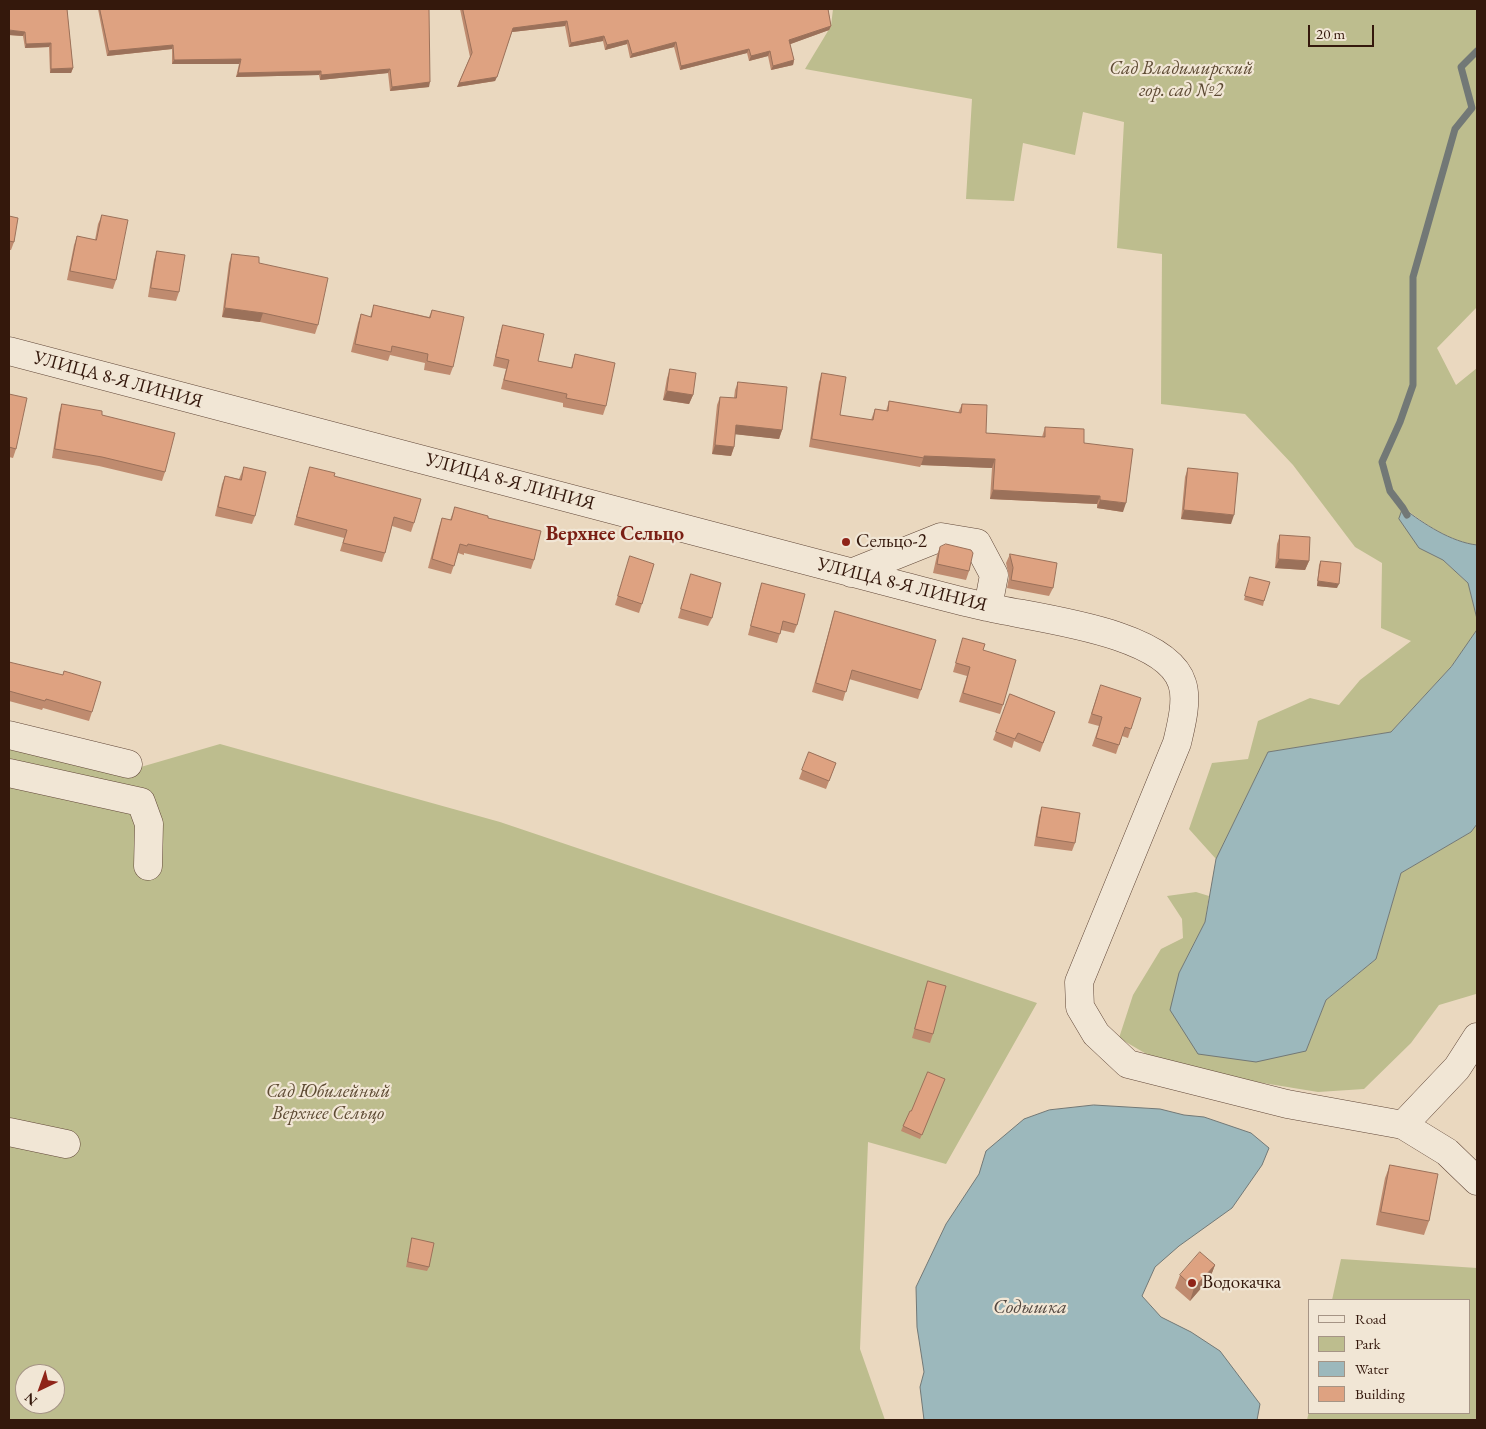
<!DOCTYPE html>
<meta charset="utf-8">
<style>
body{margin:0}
#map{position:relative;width:1486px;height:1429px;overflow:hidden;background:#ead8bf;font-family:"EB Garamond",serif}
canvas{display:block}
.frame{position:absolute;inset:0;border:10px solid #34180c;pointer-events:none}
.legend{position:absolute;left:1308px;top:1299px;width:162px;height:115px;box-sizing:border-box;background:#f1e6d5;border:1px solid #a59485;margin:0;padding:6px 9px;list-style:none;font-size:15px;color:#34180c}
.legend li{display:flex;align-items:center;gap:10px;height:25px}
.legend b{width:25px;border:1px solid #a59485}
.north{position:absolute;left:15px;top:1364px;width:50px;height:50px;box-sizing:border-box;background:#f1e6d5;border:1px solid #a59485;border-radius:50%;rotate:222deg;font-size:14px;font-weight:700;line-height:20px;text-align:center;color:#34180c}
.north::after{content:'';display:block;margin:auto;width:18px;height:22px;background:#8f2418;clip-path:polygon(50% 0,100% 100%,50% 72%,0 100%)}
.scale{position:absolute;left:1308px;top:25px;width:66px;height:22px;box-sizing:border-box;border:2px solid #34180c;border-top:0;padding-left:6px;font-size:15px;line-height:18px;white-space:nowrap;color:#34180c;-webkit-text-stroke:4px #f1e6d5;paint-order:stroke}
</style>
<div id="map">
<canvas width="1486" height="1429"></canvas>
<div class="frame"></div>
<ul class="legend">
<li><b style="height:6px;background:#f1e6d5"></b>Road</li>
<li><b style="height:14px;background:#bdbd8e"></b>Park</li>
<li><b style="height:14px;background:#9cb8bc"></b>Water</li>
<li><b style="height:14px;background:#dea281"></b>Building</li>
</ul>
<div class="north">N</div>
<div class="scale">20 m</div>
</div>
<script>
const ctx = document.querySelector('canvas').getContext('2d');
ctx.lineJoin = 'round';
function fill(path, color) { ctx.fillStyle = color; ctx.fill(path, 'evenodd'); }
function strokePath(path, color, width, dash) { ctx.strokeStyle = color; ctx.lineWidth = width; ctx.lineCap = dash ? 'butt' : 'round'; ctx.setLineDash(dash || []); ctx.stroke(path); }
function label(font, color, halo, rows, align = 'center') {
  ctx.font = font + ' "EB Garamond",serif'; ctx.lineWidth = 4.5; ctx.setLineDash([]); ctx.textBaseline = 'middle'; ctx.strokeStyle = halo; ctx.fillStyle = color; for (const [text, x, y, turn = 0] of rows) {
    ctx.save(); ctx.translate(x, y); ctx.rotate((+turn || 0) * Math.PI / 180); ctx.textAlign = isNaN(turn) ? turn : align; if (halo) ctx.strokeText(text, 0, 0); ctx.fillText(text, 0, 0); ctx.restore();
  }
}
fill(new Path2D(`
 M833 9H1477V307L1437 348 1456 385 1477 368V545C1451 542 1425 524 1404 508L1419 548 1443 560 1468 583 1477 619V630L1451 667 1391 732 1268 752 1216 859 1189 829 1212 763 1248 759 1258 721 1310 698 1339 705 1360 680 1411 641 1381 628 1382 563 1355 547 1293 465 1245 414 1161 404 1162 254 1117 248 1124 122 1083 112 1075 155 1023 143 1014 201 966 199 972 99 805 69 831 26Z
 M9 742 127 771 220 744 500 822 1037 1003 946 1164 868 1142 860 1349 885 1420H9ZM25 1374H55V1404H25Z
 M1477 824V992L1476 994 1439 1005 1411 1043 1364 1089 1318 1092 1208 1074 1155 1059 1119 1038 1133 995 1161 949 1183 938 1182 919 1167 896 1196 892 1209 896 1205 922 1179 973 1306 1051 1326 1000 1376 959 1401 873 1471 832Z
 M1341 1259 1477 1268V1420H1307L1310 1407V1413H1470V1300H1332Z`), '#bdbd8e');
const water = new Path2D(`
 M1403 508C1424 524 1451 542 1477 545V619L1468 583 1443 560 1419 548 1399 519Z
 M1477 630V824L1471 832 1401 873 1376 959 1326 1000 1306 1051 1256 1062 1198 1054 1170 1010 1179 973 1205 922 1216 859 1268 752 1391 732 1451 667Z
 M1094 1105 1160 1109 1184 1115 1204 1117 1251 1133 1269 1148 1262 1165 1232 1208 1179 1246 1155 1267 1142 1296 1161 1317 1191 1332 1220 1351 1260 1404 1257 1420H924L920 1387 924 1372 917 1327 916 1287 946 1224 979 1174 986 1151 1024 1119 1049 1110Z`);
fill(water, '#9cb8bc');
strokePath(water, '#727876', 1);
strokePath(new Path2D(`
 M1407 515 1403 508 1390 491 1382 462 1400 422 1413 385V277L1455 129 1472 108 1461 67 1477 51`), '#727876', 7);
const minor = new Path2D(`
 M9 351 903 586C931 593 959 601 987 607 1033 618 1166 631 1182 683 1188 700 1181 726 1177 743L1079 982 1080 1007 1096 1034 1128 1064 1287 1104 1403 1125 1447 1152 1477 1181
 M851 573 941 537 977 543 994 575 988 607
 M9 735 128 764
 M9 773 141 802 149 824 148 866
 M1403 1125 1457 1068 1477 1037
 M9 1132 66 1144`);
strokePath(minor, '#624839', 29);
strokePath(minor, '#f1e6d5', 28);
fill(new Path2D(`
 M67 9 73 68 71 73H50L49 47 25 48 23 36 9 35Z
 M98 9H429V87L390 91 388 73 320 80 319 75 236 77 239 64H172V49L107 56Z
 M460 9H828L831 26 829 30 790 44 794 60 793 65 771 70 768 56 749 61 747 53 680 70 674 47 630 58 627 44 605 50 603 41 569 47 565 26 512 32 495 81 457 87 470 57Z
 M102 215 116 280 113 289 67 280 74 245 77 236 95 240 98 224Z
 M9 216 14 242 11 250H9Z
 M157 251 179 292 176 301 148 297 154 260Z
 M232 254 259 263 318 325 315 334 260 322 222 317 229 263Z
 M374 305 429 317 432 310 453 367 450 375 424 370 425 363 390 355 388 361 351 352 358 323 361 314 370 317Z
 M503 325 538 361 571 368 575 354 606 406 603 415 563 407V403L501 389 506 369 493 366 500 334Z
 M670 369 693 395 689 404 663 400 667 378Z
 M822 373 840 415 871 420 875 409 886 411 889 401 958 413 962 404 986 433 1042 437 1045 427 1084 443 1123 512 1097 508V504L990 499 992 468 921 465 920 467 809 447 819 382Z
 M738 382 782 430 779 439 735 434 734 447 731 456 712 454 717 405 720 397 734 398 735 390Z
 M9 394 16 449 13 458 9 457Z
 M62 404 102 415 165 472 162 481 99 466 52 458 59 413Z
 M244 467 255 516 252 524 215 516 222 484 225 476 239 479Z
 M310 467 334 476 414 523 411 532 392 526 385 553 382 562 340 551 344 538 294 525 307 476Z
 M1188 468 1231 524 1181 519 1185 477Z
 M455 507 488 518 534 560 531 569 464 553V555L458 553 451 574 428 568 439 527 442 518 450 520Z
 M1280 535 1309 561 1305 570 1275 568 1277 544Z
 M940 547 969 571 966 580 933 573 937 555Z
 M1010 554 1053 588 1049 596 1007 588 1009 577 1006 563Z
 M630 556 642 604 639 613 615 605Z
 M1321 561 1337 588 1317 586 1319 565Z
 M691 574 712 618 708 626 678 618Z
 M1249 581 1264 601 1263 606 1244 600Z
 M762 583 797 625 794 633 781 630 777 643 748 635 759 592Z
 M835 611 921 690 918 699 849 679 843 701 812 692 832 620Z
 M963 638 1003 705 1000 714 959 702 967 676 953 672Z
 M9 662 92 712 89 721 43 708 42 710 9 701Z
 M1098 693 1131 729 1128 738 1122 736 1116 754 1092 746 1099 726 1088 723Z
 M1010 694 1055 712 1040 752 1014 741 1012 748 993 740Z
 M809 752 836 763 826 789 799 779Z
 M1042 807 1075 843 1072 851 1034 846 1039 816Z
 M928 981 933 1034 930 1043 912 1038 925 990Z
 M945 1079 920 1139 901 1131 903 1126 911 1111Z
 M1390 1165 1429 1221 1424 1235 1376 1225 1385 1178Z
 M412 1238 429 1267 427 1271 406 1267Z
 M1215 1265 1210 1278 1190 1301 1175 1288 1180 1275Z`), '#bf8b6f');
fill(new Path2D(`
 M567 21 565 26 512 32 513 28Z
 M831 26 829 30 788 45 789 40Z
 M9 30 25 32 23 36 9 35Z
 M604 36 603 41 569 47 571 43Z
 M628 40 627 44 605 50 607 45Z
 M676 42 674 47 630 58 632 54Z
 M51 43 49 47 25 48 26 44Z
 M173 45 172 49 107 56 109 51Z
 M749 49 747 53 680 70 681 66Z
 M770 51 768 56 749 61 751 56Z
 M241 59 239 64H172L174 60Z
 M794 60 793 65 771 70 773 66Z
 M73 68 71 73H50L51 69Z
 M390 69 388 73 320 80 321 75Z
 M321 71 319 75 236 77 238 73Z
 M497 77 495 81 457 87 459 83Z
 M430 82 429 87 390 91 392 87Z
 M225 308 263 313 260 322 222 317Z
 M667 391 693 395 689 404 663 400Z
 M736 425 782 430 779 439 733 434Z
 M715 445 734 447 731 456 712 454Z
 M924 456 995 459 992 468 921 465Z
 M993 490 1100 496 1097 504 990 499Z
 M1100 500 1126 503 1123 512 1097 508Z
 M1184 510 1234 515 1231 524 1181 519Z
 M1279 559 1309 561 1305 570 1275 568Z
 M1318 581 1339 584 1337 588 1317 586Z
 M1215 1265 1210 1278 1190 1301 1194 1288Z`), '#9b715a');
const building = new Path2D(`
 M9 9H67L73 68 51 69V43L26 44 25 32 9 30Z
 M100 9H429L430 82 392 87 390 69 321 75V71L238 73 241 59 174 60 173 45 109 51Z
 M463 9H828L831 26 789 40 794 60 773 66 770 51 751 56 749 49 681 66 676 42 632 54 628 40 607 45 604 36 571 43 567 21 513 28 497 77 459 83 472 53Z
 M102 215 128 220 116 280 70 271 77 236 96 240Z
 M9 216 18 218 14 242 9 241Z
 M157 251 185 255 179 292 151 288Z
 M232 254 259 257V263L328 278 318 325 263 313 225 308Z
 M374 305 430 318 432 310 464 317 453 367 427 361 428 354 392 346 391 352 355 344 361 314 371 317Z
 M503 325 544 334 538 361 572 368 575 354 615 363 606 406 566 398 567 394 504 380 509 360 496 357Z
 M670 369 696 373 693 395 667 391Z
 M822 373 846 377 840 415 873 420 875 409 888 411 889 401 961 413 962 404 987 405 986 433 1045 437V427L1084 429V443L1133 449 1126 503 1100 500V496L993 490 995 459 924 456V458L812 439Z
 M738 382 787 387 782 430 736 425 734 447 715 445 720 397 736 398Z
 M9 394 27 398 16 449 9 447Z
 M62 404 102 411V415L175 433 165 472 102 457 55 449Z
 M244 467 266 472 255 516 218 507 225 476 241 480Z
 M310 467 335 473 334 476 421 499 414 523 394 517 385 553 343 543 347 530 297 517Z
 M1188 468 1238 473 1234 515 1184 510Z
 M455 507 488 516V518L541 531 534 560 468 544 467 546 460 544 454 566 432 559 442 518 451 520Z
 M1280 535 1310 537 1309 561 1279 559Z
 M946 544 971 550 973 553 969 571 937 564 940 547Z
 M1010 554 1057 563 1053 588 1011 580 1013 568Z
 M630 556 654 564 642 604 618 596Z
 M1321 561 1341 563 1339 584 1318 581Z
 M691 574 721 583 712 618 681 609Z
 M1250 577 1270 582 1264 601 1245 596Z
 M762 583 805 594 797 625 783 621 780 634 751 626Z
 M835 611 936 640 921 690 852 670 846 692 816 683Z
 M963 638 985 644 983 650 1016 660 1003 705 963 693 970 667 956 663Z
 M9 662 63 675 64 671 101 682 92 712 46 699 45 701 9 691Z
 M1101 685 1141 698 1131 729 1125 727 1119 745 1096 738 1102 717 1092 714Z
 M1010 694 1055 712 1043 743 1018 733 1015 739 996 732Z
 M809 752 836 763 829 781 802 770Z
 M1042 807 1080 813 1075 843 1037 837Z
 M928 981 946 986 933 1034 915 1029Z
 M928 1072 945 1079 922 1135 903 1126 910 1111H911Z
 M1390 1165 1438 1174 1429 1221 1381 1212Z
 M412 1238 434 1243 429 1267 408 1262Z
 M1200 1252 1215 1265 1194 1288 1180 1275Z`);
fill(building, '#dea281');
strokePath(building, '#9b715a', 1);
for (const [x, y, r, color] of [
 [846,542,5,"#8f2418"],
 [1192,1283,5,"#8f2418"]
]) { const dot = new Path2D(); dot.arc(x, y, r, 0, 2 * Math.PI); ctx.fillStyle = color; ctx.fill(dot); strokePath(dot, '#f1e6d5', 2); }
label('italic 19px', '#5d4a33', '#f1e6d5', [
 ["Сад Владимирский",1181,69],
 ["гор. сад №2",1181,91],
 ["Сад Юбилейный",328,1092],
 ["Верхнее Сельцо",328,1114]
]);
label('19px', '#34180c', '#f1e6d5', [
 ["УЛИЦА 8-Я ЛИНИЯ",118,380,15],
 ["УЛИЦА 8-Я ЛИНИЯ",510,482,15],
 ["УЛИЦА 8-Я ЛИНИЯ",902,585,14]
]);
label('19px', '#34180c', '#f1e6d5', [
 ["Сельцо-2",856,542],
 ["Водокачка",1202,1283]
], 'left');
label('bold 20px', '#7a1f14', '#f1e6d5', [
 ["Верхнее Сельцо",615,535]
]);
label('italic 20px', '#534841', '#f1e6d5', [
 ["Содышка",1030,1308]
]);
</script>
